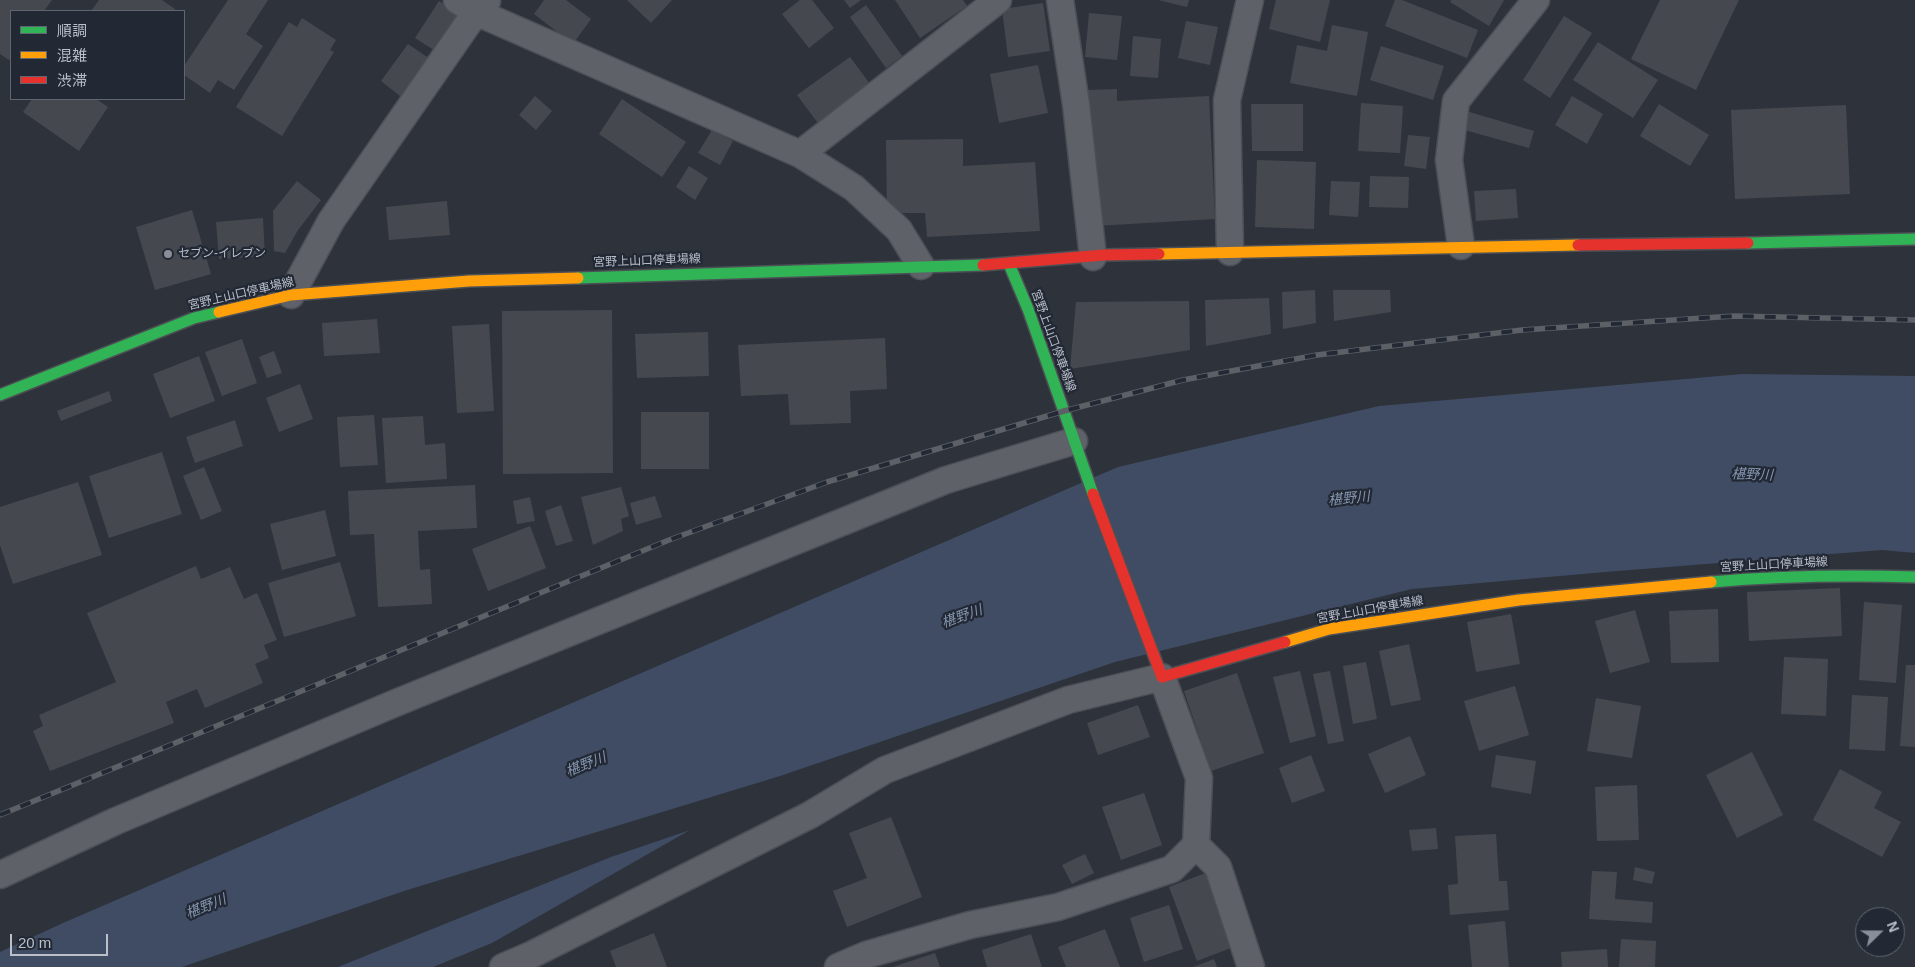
<!DOCTYPE html>
<meta charset="utf-8">
<style>
body{margin:0}
#map{position:relative;width:1915px;height:967px;overflow:hidden;background:#2e333b;font-family:Arial,"Noto Sans JP",sans-serif}
canvas{display:block}
.legend{position:absolute;left:10px;top:10px;width:175px;height:90px;box-sizing:border-box;background:#222935;border:1px solid #5f6571;margin:0;padding:6px 9px;list-style:none;font-size:15px;color:#babfca}
.legend li{display:flex;align-items:center;gap:10px;height:25px}
.legend b{width:25px;border:1px solid #5f6571}
.north{position:absolute;left:1855px;top:907px;width:50px;height:50px;box-sizing:border-box;background:#222935;border:1px solid #5f6571;border-radius:50%;rotate:68deg;font-size:14px;font-weight:700;line-height:20px;text-align:center;color:#babfca}
.north::after{content:'';display:block;margin:auto;width:18px;height:22px;background:#898e98;clip-path:polygon(50% 0,100% 100%,50% 72%,0 100%)}
.scale{position:absolute;left:10px;top:934px;width:98px;height:22px;box-sizing:border-box;border:2px solid #babfca;border-top:0;padding-left:6px;font-size:15px;line-height:18px;white-space:nowrap;color:#babfca;-webkit-text-stroke:4px #222935;paint-order:stroke}
</style>
<div id="map">
<canvas width="1915" height="967"></canvas>
<ul class="legend">
<li><b style="height:6px;background:#30b455"></b>順調</li>
<li><b style="height:6px;background:#ff9f0a"></b>混雑</li>
<li><b style="height:6px;background:#e5322d"></b>渋滞</li>
</ul>
<div class="north">N</div>
<div class="scale">20 m</div>
</div>
<script>
const ctx = document.querySelector('canvas').getContext('2d');
ctx.lineJoin = 'round';
function fill(path, color) { ctx.fillStyle = color; ctx.fill(path, 'evenodd'); }
function strokePath(path, color, width, dash) { ctx.strokeStyle = color; ctx.lineWidth = width; ctx.lineCap = dash ? 'butt' : 'round'; ctx.setLineDash(dash || []); ctx.stroke(path); }
function label(font, color, halo, rows, align = 'center') {
  ctx.font = font + ' Arial,"Noto Sans JP",sans-serif'; ctx.lineWidth = 4.5; ctx.setLineDash([]); ctx.textBaseline = 'middle'; ctx.strokeStyle = halo; ctx.fillStyle = color; for (const [text, x, y, turn = 0] of rows) {
    ctx.save(); ctx.translate(x, y); ctx.rotate((+turn || 0) * Math.PI / 180); ctx.textAlign = isNaN(turn) ? turn : align; if (halo) ctx.strokeText(text, 0, 0); ctx.fillText(text, 0, 0); ctx.restore();
  }
}
fill(new Path2D(`
 M1742 374 1915 376V553L1882 550 1605 572 1412 589 1115 662 780 776 404 891 182 967H0V952L63 923 1118 467 1379 406Z
 M690 830 492 943 433 967H338L611 857Z`), '#3f4c63');
fill(new Path2D(`
 M0 0H52L44 11H11V58L9 60 0 54Z
 M99 0H162L175 9 173 11H91Z
 M228 0H268L246 34 263 46 234 90 218 80 210 93 184 75V66Z
 M544 0H566L591 19 573 44 534 14Z
 M627 0H672L651 23Z
 M800 0H812L834 28 809 48 782 14Z
 M844 0H861L850 8Z
 M895 0H963L967 6 920 38Z
 M1158 0H1189L1187 7Z
 M1276 0H1330L1320 42 1269 29Z
 M1395 0H1402L1478 30 1467 58 1385 26Z
 M1451 0H1504L1489 26 1450 2Z
 M1660 0H1739L1696 90 1631 59Z
 M439 1 461 15 437 52 415 38Z
 M1043 3 1050 51 1008 57 1002 9Z
 M866 5 902 56 886 68 850 17Z
 M1089 13 1122 16 1117 60 1085 57Z
 M1564 16 1592 33 1550 98 1523 80Z
 M302 18 336 40 330 50 334 52 282 136 236 107 289 22 297 27Z
 M1186 21 1218 27 1210 65 1178 58Z
 M1332 25 1368 32 1357 96 1290 83 1297 45 1327 51Z
 M1133 36 1161 39 1158 78 1130 76Z
 M1598 42 1658 80 1633 118 1573 80Z
 M408 44 433 61 405 100 381 81Z
 M1381 46 1444 66 1433 100 1370 80Z
 M850 57 873 88 820 126 797 95Z
 M1038 65 1048 113 999 123 990 74Z
 M1117 89V101L1209 96 1215 219 1095 226 1088 90Z
 M535 96 552 111 536 130 519 115Z
 M1572 96 1603 114 1587 144 1555 125Z
 M32 99H96L108 107 79 151 23 112Z
 M622 99 686 142 662 177 599 134Z
 M1361 103 1403 106 1400 153 1358 151Z
 M1251 104H1303V151H1252Z
 M1659 104 1709 135 1690 166 1640 136Z
 M1846 105 1850 194 1735 199 1731 110Z
 M1466 111 1534 131 1529 148 1461 129Z
 M712 130 733 141 720 165 698 153Z
 M1408 135 1430 137 1426 169 1404 166Z
 M963 139V166L1035 162 1040 231 927 237 925 213H887L886 140Z
 M1257 160 1316 162 1314 229 1255 227Z
 M689 166 708 178 695 200 676 187Z
 M1370 176 1409 177 1408 208 1369 207Z
 M297 181 321 200 298 230 285 253 274 251 273 211Z
 M1331 181 1360 182 1358 217 1329 215Z
 M1516 189 1518 218 1476 221 1474 191Z
 M447 201 450 235 389 240 386 207Z
 M192 210 211 274 155 290 136 227Z
 M263 218 265 256 219 259 216 222Z
 M1315 290 1316 323 1283 329 1282 292Z
 M1333 290H1390L1391 312 1334 321Z
 M1269 298 1271 334 1206 346 1205 300Z
 M1189 301 1190 350 1070 369 1076 302Z
 M612 310 613 473 503 474 502 311Z
 M377 319 380 353 324 356 322 323Z
 M489 324 494 411 457 413 452 326Z
 M708 332 709 376 637 378 635 334Z
 M885 338 887 389 850 391 851 423 790 425 788 394 741 396 738 345Z
 M242 339 257 383 222 396 205 352Z
 M274 351 282 373 267 378 259 357Z
 M199 356 215 401 170 418 153 374Z
 M300 384 313 419 279 432 266 398Z
 M109 391 112 401 61 421 57 411Z
 M641 412H709V469H641Z
 M374 415 378 465 340 467 337 417Z
 M423 416 425 445 445 443 447 479 386 483 382 418Z
 M235 420 243 446 195 463 186 437Z
 M162 452 182 514 109 538 89 476Z
 M204 467 222 511 201 520 183 476Z
 M78 482 102 555 13 584 0 545V507Z
 M475 485 477 528 418 531 420 570 430 569 432 604 378 607 374 534 350 535 348 491Z
 M621 487 629 516 621 519 623 531 593 545 581 497Z
 M655 496 662 517 636 525 630 503Z
 M530 497 535 521 517 524 513 501Z
 M561 505 573 541 556 546 545 511Z
 M325 510 336 556 282 570 270 524Z
 M530 526 546 568 488 591 472 549Z
 M340 562 356 616 284 637 268 583Z
 M196 566 201 579 230 567 244 599 257 593 277 640 264 645 269 658 255 664 263 683 205 708 197 689 166 702 174 723 50 771 33 731 43 726 39 715 116 682 87 613Z
 M1840 588 1842 636 1749 641 1747 592Z
 M1864 602 1902 605 1896 683 1859 680Z
 M1718 609 1719 662 1671 663 1669 611Z
 M1635 610 1650 662 1610 673 1595 621Z
 M1511 614 1520 664 1476 672 1467 622Z
 M1409 644 1421 700 1391 706 1379 651Z
 M1784 657 1828 659 1826 716 1781 714Z
 M1366 662 1377 719 1353 724 1343 666Z
 M1906 665H1915V747L1900 746Z
 M1300 671 1316 736 1290 743 1273 677Z
 M1330 671 1344 741 1328 744 1313 674Z
 M1237 673 1264 753 1211 771 1184 691Z
 M1515 686 1529 735 1479 751 1464 701Z
 M1852 695 1888 697 1885 751 1849 749Z
 M1596 698 1641 706 1632 758 1587 751Z
 M1138 705 1150 737 1098 755 1087 723Z
 M1410 736 1426 775 1385 793 1368 754Z
 M1752 752 1783 815 1737 838 1706 775Z
 M1311 755 1325 791 1292 803 1279 768Z
 M1496 755 1536 761 1531 794 1491 787Z
 M1840 769 1882 792 1874 808 1901 822 1882 857 1813 820Z
 M1637 785 1639 840 1597 841 1595 787Z
 M1144 793 1162 845 1121 860 1102 807Z
 M891 817 922 897 847 927 833 891 867 878 849 833Z
 M1436 828 1438 849 1412 851 1409 830Z
 M1496 834 1499 881H1507L1509 910 1450 915 1448 885 1458 884 1455 836Z
 M1085 854 1094 873 1072 884 1062 865Z
 M1635 867 1655 872 1652 884 1633 880Z
 M1592 871 1617 872 1615 899 1653 902 1652 923 1589 919Z
 M1208 872 1236 946 1197 961 1169 887Z
 M1169 905 1183 949 1144 962 1130 918Z
 M1505 921 1509 967H1472L1468 925Z
 M1105 929 1120 967H1066L1058 947Z
 M654 933 667 967H616L610 951Z
 M1031 934 1042 967H987L982 950Z
 M1621 939 1656 941 1655 967H1619Z
 M1607 949 1608 967H1562L1561 952Z
 M935 953 940 967H893Z
 M1214 959 1217 967H1193Z`), '#45494f');
const street = new Path2D(`
 M457 0 476 12 800 154 854 188 899 230 921 266
 M1060 0 1076 104 1093 257
 M800 154 998 0
 M1461 246 1449 160 1456 101 1536 0
 M1230 252 1227 100 1250 0
 M291 295 331 221 476 12 487 1
 M1196 845 1218 867 1251 967
 M0 875 116 821 398 702 946 480 1074 441
 M503 967 531 955 810 815 885 770 1068 700 1162 677 1199 778 1196 845 1172 869 1058 907 970 925 866 955 838 967`);
const fast = new Path2D(`
 M1748 243 1915 239
 M1009 264 1028 309 1093 494
 M578 278 983 265
 M0 395 194 318 219 312
 M1711 582C1779 576 1847 575 1915 577`);
const slow = new Path2D(`
 M1159 254 1578 245
 M219 312 291 295 469 281 578 278
 M1285 642 1329 629 1519 600 1711 582`);
const jam = new Path2D(`
 M1578 245 1748 243
 M983 265 1104 255 1159 254
 M1093 494 1162 677 1285 642`);
strokePath(street, '#4c4f55', 29);
strokePath(fast, '#4c4f55', 14);
strokePath(slow, '#4c4f55', 14);
strokePath(jam, '#4c4f55', 14);
strokePath(street, '#5e6268', 26);
strokePath(fast, '#30b455', 11);
strokePath(slow, '#ff9f0a', 11);
strokePath(jam, '#e5322d', 11);
const rail = new Path2D(`
 M0 815 669 540 827 482 1064 411 1183 380 1317 355 1522 330 1734 316 1915 320`);
strokePath(rail, '#5d6066', 5.5);
strokePath(rail, '#222935', 4, [11]);
for (const [x, y, r, color] of [
 [168,254,5,"#898e98"]
]) { const dot = new Path2D(); dot.arc(x, y, r, 0, 2 * Math.PI); ctx.fillStyle = color; ctx.fill(dot); strokePath(dot, '#222935', 2); }
label('12px', '#babfca', '#222935', [
 ["セブン-イレブン",178,254]
], 'left');
label('12px', '#babfca', '#222935', [
 ["宮野上山口停車場線",647,261,-2],
 ["宮野上山口停車場線",241,294,-13],
 ["宮野上山口停車場線",1053,341,70],
 ["宮野上山口停車場線",1774,565,-3],
 ["宮野上山口停車場線",1370,610,-10]
]);
label('italic 14px', '#8595ae', '#222935', [
 ["椹野川",1752,475,2],
 ["椹野川",1349,499,-6],
 ["椹野川",962,617,-20],
 ["椹野川",586,765,-22],
 ["椹野川",206,907,-22]
]);
</script>
